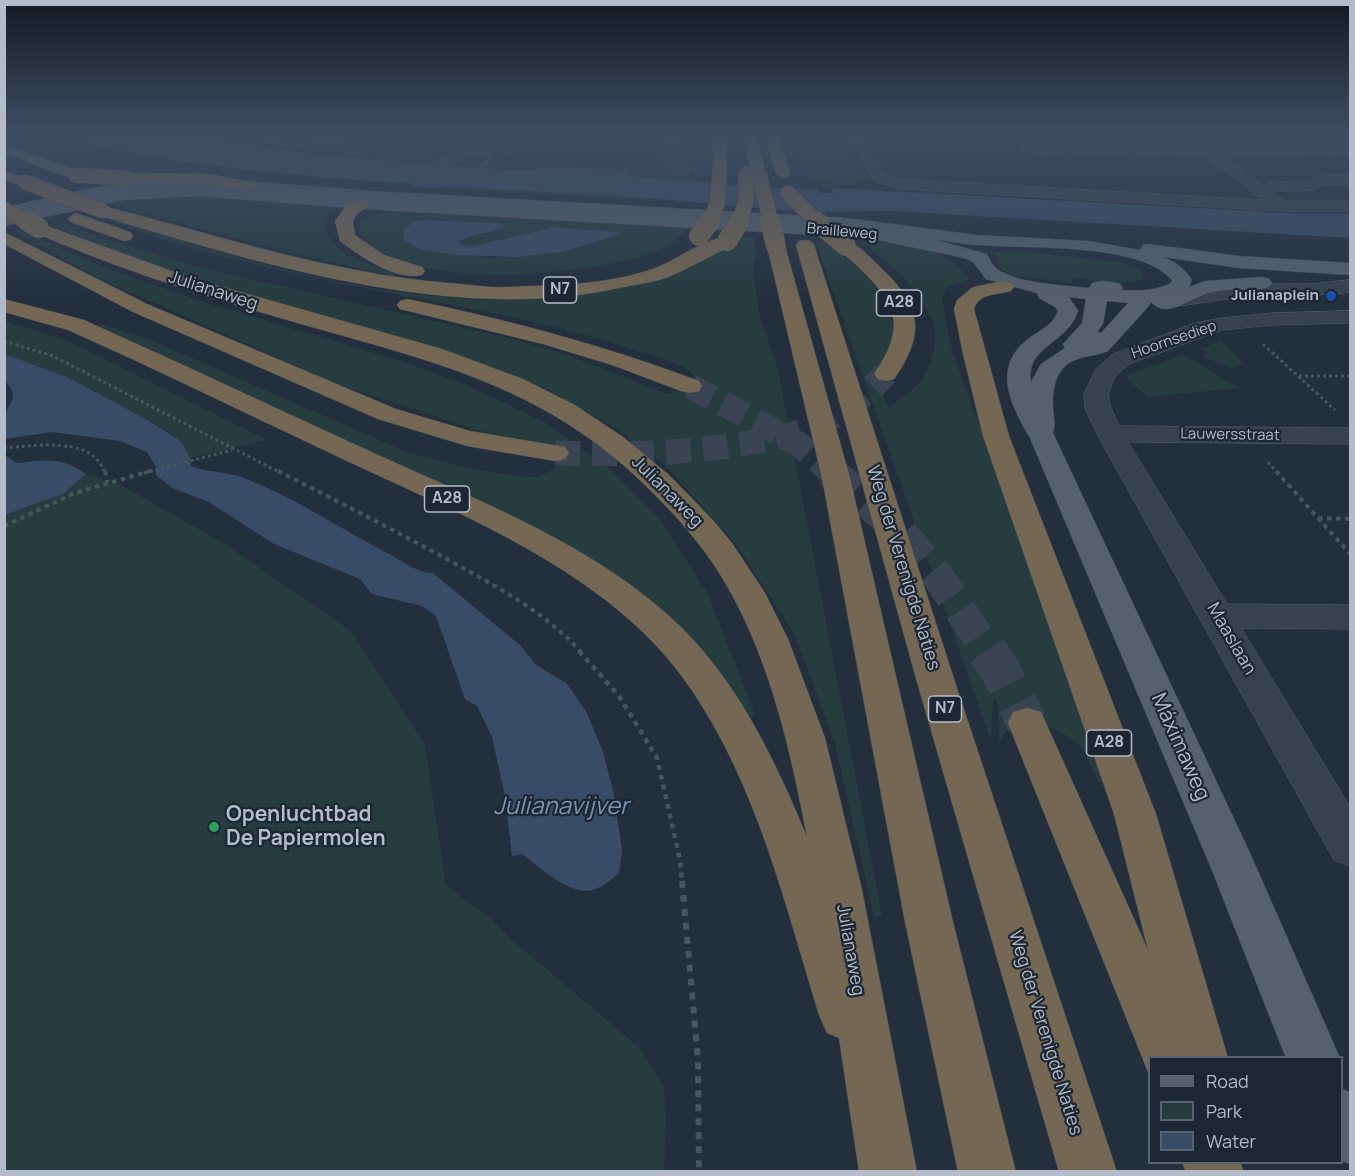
<!DOCTYPE html>
<meta charset="utf-8">
<style>
body{margin:0}
#map{position:relative;width:1355px;height:1176px;overflow:hidden;background:#242f3e;font-family:Manrope,sans-serif}
canvas{display:block}
.frame{position:absolute;inset:0;border:6px solid #b4bcc9;pointer-events:none}
.legend{position:absolute;left:1148px;top:1056px;width:195px;height:108px;box-sizing:border-box;background:#1d2633;border:2px solid #59626f;margin:0;padding:8px 10px;list-style:none;font-size:18px;color:#b4bcc9}
.legend li{display:flex;align-items:center;gap:12px;height:30px}
.legend b{width:30px;border:2px solid #59626f}
</style>
<div id="map">
<canvas width="1355" height="1176"></canvas>
<div class="frame"></div>
<ul class="legend">
<li><b style="height:8px;background:#56606e"></b>Road</li>
<li><b style="height:16px;background:#263c3f"></b>Park</li>
<li><b style="height:16px;background:#394c67"></b>Water</li>
</ul>
</div>
<script>
const ctx = document.querySelector('canvas').getContext('2d');
ctx.lineJoin = 'round';
function fill(path, color) { ctx.fillStyle = color; ctx.fill(path, 'evenodd'); }
function strokePath(path, color, width, dash) { ctx.strokeStyle = color; ctx.lineWidth = width; ctx.lineCap = dash ? 'butt' : 'round'; ctx.setLineDash(dash || []); ctx.stroke(path); }
function label(font, color, halo, rows, align = 'center') {
  ctx.font = font + ' Manrope,sans-serif'; ctx.lineWidth = 4.5; ctx.setLineDash([]); ctx.textBaseline = 'middle'; ctx.strokeStyle = halo; ctx.fillStyle = color; for (const [text, x, y, turn = 0] of rows) {
    ctx.save(); ctx.translate(x, y); ctx.rotate((+turn || 0) * Math.PI / 180); ctx.textAlign = isNaN(turn) ? turn : align; if (halo) ctx.strokeText(text, 0, 0); ctx.fillText(text, 0, 0); ctx.restore();
  }
}
fill(new Path2D(`
 M222 136H341L398 144 464 148 389 157 307 149Z
 M535 136H666L667 151 512 148Z
 M679 136H711V173C702 178 689 174 681 168Z
 M795 136H835L855 171 868 175 870 180 811 181Z
 M458 151 662 155 666 156C674 180 702 180 724 183L629 176 628 169 632 158 461 154 443 155 427 165 381 161Z
 M444 186 649 198 654 201 435 188Z
 M203 195 343 206 328 215 325 232 337 248 370 265 397 272 393 276 287 252 118 207 109 201Z
 M58 202C238 259 443 332 633 284 672 275 708 264 739 237L754 238 757 254 753 266 759 313 778 370 882 916H874L835 743 795 635 736 544 665 465 618 429 539 385 446 353 188 278 52 226 64 223 96 236 193 266 509 338 567 355 665 393 687 391 695 386 698 380C689 364 659 358 642 352 529 314 412 300 297 274 215 256 135 233 58 202Z
 M399 209 691 225C682 234 674 242 663 248 606 276 387 298 358 226L362 219ZM425 220 499 223 506 226C492 235 474 234 459 241L461 245 473 246 555 227 615 232 620 234 562 252 519 257 487 258 419 249Z
 M19 230 115 272 207 303 404 362 469 386 548 424 610 469 659 518 708 594 755 715 743 716 650 603 96 326 101 324 146 338 409 453 468 468 525 477H538L552 470 560 464 562 457 547 444 481 431 337 384 96 277 14 231Z
 M857 237C887 241 924 242 949 260 957 265 964 273 970 279L946 287 942 299 952 350 975 415 991 447 1109 783 1098 782C1092 771 1087 752 1078 744 1055 724 1005 705 999 749L998 704 993 697 991 741 816 242 826 241C857 267 910 306 888 354 885 360 879 367 875 373L888 408C898 400 909 393 918 385 924 378 928 369 931 360 952 308 891 267 857 237Z
 M1014 251 1118 262 1140 270 1144 278C1124 288 1098 280 1077 278L1071 283 1014 276 997 267 999 257 991 253Z
 M5 321 66 340 267 440 190 458 181 441 144 418 67 377 5 354Z
 M1221 341 1244 364 1230 368 1201 356 1208 352 1200 349Z
 M1184 355 1239 388 1148 397 1128 380 1127 375Z
 M86 474 119 484 225 544 351 631 425 745 446 886 491 918 512 940 641 1049 664 1087 666 1118 664 1171 5 1172V515C34 506 64 496 86 474Z`), '#263c3f');
fill(new Path2D(`
 M60 136H190L290 151 427 165 447 154H495L486 166 628 169 629 176 772 188 818 189 820 193H833L832 188 1305 214H1350V238L893 211 813 212 776 210 649 198 444 186 435 188 412 187 413 184C294 175 175 167 60 136Z
 M425 220 499 223 507 226C492 234 474 233 459 241L461 245 473 246 555 227 615 232 621 234 562 252 519 257 457 255 419 249 403 239 404 229 415 221Z
 M5 354 67 377 144 418 181 441 190 458 191 466C208 473 227 471 244 478 296 498 342 530 391 555 403 562 419 573 433 573L521 646 536 665 566 683 586 711 602 749 613 790 622 850 619 873C613 878 607 884 600 887 575 902 541 868 522 854L512 856 505 796 492 737 477 706 465 699 436 616 422 606 372 594 360 579 274 544 209 502 172 488 156 475V467L147 452 120 441 52 432 5 439C4 432 3 424 4 418 8 402 21 398 5 381Z
 M5 455 16 463C47 460 60 456 86 474L63 494 5 515Z`), '#394c67');
fill(new Path2D(`
 M466 155 489 156 480 166 537 168 535 171 451 166Z`), '#242f3e');
strokePath(new Path2D(`
 M690 386 797 443 832 473
 M555 453C624 455 692 454 759 441 780 437 802 433 821 423 845 411 867 393 886 374`), '#3a4453', 25, [25, 12]);
strokePath(new Path2D(`
 M830 471 896 527 935 572 988 652`), '#3a4453', 32, [32, 16]);
strokePath(new Path2D(`
 M987 651 1000 670 1027 723`), '#3a4453', 40, [40, 20]);
const minor = new Path2D(`
 M665 136H679L680 162 690 172 688 175H678L666 163Z
 M847 136H860L885 175 900 179 1263 200 1203 154 1065 152 1045 156 1023 151 1021 148 1024 142 1042 140 1060 144 1350 147V155L1221 154 1264 186 1271 182 1309 181 1321 174 1350 175V184H1325L1313 190 1272 192 1285 201H1350V211H1281L899 189 875 181Z
 M1350 280V292L1337 294 1248 296 1179 306 1172 304 1169 300 1172 296 1179 294 1248 284H1312Z
 M1350 311V323L1272 325 1222 330 1129 364 1115 377 1108 394 1111 408 1119 426 1350 428V444L1128 442 1227 604 1350 605V629L1241 628 1350 807V866L1334 860 1097 434 1085 408 1084 394 1096 369 1113 354 1195 323 1222 318 1272 313Z`);
const major = new Path2D(`
 M195 177 373 191 846 218 977 235 1088 241 1140 250 1143 245 1149 244 1239 256 1350 263V275L1239 268 1163 257C1176 262 1184 268 1192 280L1189 287 1205 281 1262 277 1269 279 1272 283 1269 287 1262 289C1245 290 1225 288 1209 293 1189 298 1167 320 1151 302L1148 307 1108 351C1099 355 1091 355 1081 358 1058 363 1052 385 1053 406 1053 415 1056 425 1053 433L1250 853 1340 1058H1286L1211 868 1030 438C1011 405 991 368 1028 339 1040 330 1052 326 1058 311L1055 307 1039 298 1037 293 986 279 972 261 960 257 868 238 363 209 198 196 124 200 4 226V208C68 192 129 178 195 177ZM932 239C947 241 963 244 978 245 1026 249 1140 242 1172 280L1171 283C1155 291 1139 291 1121 290L1123 288 1120 284C1111 281 1101 280 1092 283L1089 288C1064 285 1018 284 997 269 992 265 990 259 987 254ZM1069 297 1086 299 1082 323 1063 344 1065 348 1041 364 1031 382C1025 346 1068 344 1078 311ZM1107 301 1128 303 1101 333 1097 332 1103 324Z
 M1342 1089 1350 1092V1164L1342 1161Z`);
const highway = new Path2D(`
 M713 136H727V168L725 171H715L713 168Z
 M742 136H756L766 174 764 177 759 178 752 174Z
 M765 136H779L790 174 788 177 783 178 776 174Z
 M4 144 80 172 83 175 75 180 70 178 4 153Z
 M4 171 30 179 33 182 25 187 4 180Z
 M126 173 211 174 254 183 257 186 249 191 211 184 121 181 118 178Z
 M363 199 371 204 357 214 353 221 355 235 384 255 422 267 425 271 422 275C396 281 359 256 340 241L335 221 345 207Z
 M103 206C218 235 329 273 448 283 467 284 487 288 507 287 555 285 609 285 655 268 675 261 714 232 733 237L736 241 733 245C712 255 690 268 668 277 653 283 635 284 619 288 452 325 257 262 97 215L95 211Z
 M76 213 130 232 133 236 130 240 124 241 70 222 68 218Z
 M39 223 191 278 442 349 523 379 575 405 623 437 668 474 712 519 732 543 765 593 788 639 825 738 862 890 917 1172H859L839 1038 827 1033 819 1015C785 904 757 786 691 689 610 569 453 512 328 452 241 411 156 369 68 330L4 312V299L84 320 117 335C204 374 290 415 376 454 481 502 598 546 682 628 740 686 776 762 807 837 791 753 772 668 731 593 711 556 685 525 656 496 543 379 418 359 270 315 189 292 110 265 33 232L30 228 33 224Z
 M4 232 147 304 396 409 470 431 565 447 569 453 565 459 555 461 467 446 378 419 133 312 4 244Z
 M805 240 811 241 814 245 955 682 1117 1172H1059L917 682 796 245 799 241Z
 M776 241 782 242 785 246 850 478 953 922 1016 1172H958L905 922 822 478 767 246 770 242Z
 M846 241C859 244 869 257 879 266 921 305 927 332 894 379L886 381 878 379 874 374C905 329 899 306 860 269 853 261 843 255 837 246L840 242Z
 M1004 281 1011 283 1014 287 1011 291C997 295 979 293 974 309L1009 436 1156 814 1228 1058H1150V1077L1008 723 1013 712 1027 708 1041 712 1148 950 1114 814 983 436 963 354 954 309 957 300 973 287Z
 M407 299C506 319 603 345 699 381L702 386 699 391 690 393 681 391 612 365 543 344 400 309 397 305 400 301Z
 M1182 1162H1240L1244 1172H1186Z`);
strokePath(minor, '#565f6c', 1);
strokePath(major, '#414a57', 1);
strokePath(highway, '#434c59', 1);
strokePath(new Path2D(`
 M45 136 78 148
 M214 136 384 158 465 149 647 152
 M297 136 361 148 437 151
 M313 139 322 136
 M817 184H857`), '#44595c', 1.5, [2, 2]);
strokePath(new Path2D(`
 M4 341 53 356 281 473
 M1263 344 1335 410
 M1299 376H1350
 M4 448C35 446 92 435 105 473
 M1268 462 1278 473
 M144 473 232 450`), '#44595c', 3, [3, 3]);
strokePath(new Path2D(`
 M105 471 108 482
 M278 471C337 501 396 531 454 563 499 588 546 613 581 652
 M1276 471 1350 554
 M1318 518 1350 519
 M4 526 75 493 150 471`), '#44595c', 4, [4.5, 4.5]);
strokePath(new Path2D(`
 M579 651 619 696 657 758 680 860 682 882`), '#44595c', 4.5, [5, 5]);
strokePath(new Path2D(`
 M682 881 698 1060 699 1172`), '#44595c', 6, [7, 7]);
fill(minor, '#38414e');
fill(major, '#56606e');
fill(highway, '#746855');
const highwayBridgeFar1 = new Path2D(`
 M759 174 771 223
 M75 175 126 178
 M25 182 103 211
 M788 193 818 223
 M4 209 29 223
 M709 223 717 204 720 168
 M739 223 746 201V174`);
const highwayBridge = new Path2D(`
 M27 221 39 228
 M770 221 776 246
 M816 221 846 246
 M699 236 710 221
 M727 241 740 221`);
strokePath(highwayBridgeFar1, '#434c59', 16, []);
strokePath(highwayBridge, '#434c59', 20, []);
strokePath(highwayBridgeFar1, '#746855', 15);
strokePath(highwayBridge, '#746855', 20);
const sky = ctx.createLinearGradient(0, 0, 0, 301);
sky.addColorStop(0, '#141a22');
sky.addColorStop(0.45, '#3f4d63');
sky.addColorStop(1, '#3f4d6300');
ctx.fillStyle = sky;
ctx.fillRect(0, 0, 1355, 301);
for (const [x, y, r, color] of [
 [1331,296,6,"#1a4fb4"],
 [214,827,6,"#2e9e5b"]
]) { const dot = new Path2D(); dot.arc(x, y, r, 0, 2 * Math.PI); ctx.fillStyle = color; ctx.fill(dot); strokePath(dot, '#1d2633', 2); }
label('15px', '#b4bcc9', '#1d2633', [
 ["Brailleweg",842,232,5],
 ["Hoornsediep",1174,340,-19],
 ["Lauwersstraat",1230,435,1]
]);
label('bold 15px', '#b4bcc9', '#1d2633', [
 ["Julianaplein",1319,296]
], 'right');
for (const [x, y, w] of [
 [560,290,33],
 [899,303,45],
 [447,499,45],
 [945,709,33],
 [1109,743,45]
]) { const box = new Path2D(); box.roundRect(x - w / 2, y - 13, w, 26, 4.5); ctx.fillStyle = '#1d2633'; ctx.fill(box); strokePath(box, '#b4bcc9', 1.5); }
label('bold 16px', '#b4bcc9', null, [
 ["N7",560,290],
 ["A28",899,303],
 ["A28",447,499],
 ["N7",945,709],
 ["A28",1109,743]
]);
label('18px', '#b4bcc9', '#1d2633', [
 ["Julianaweg",213,291,18],
 ["Julianaweg",667,492,45],
 ["Weg der Verenigde Naties",903,568,73],
 ["Maaslaan",1231,639,60],
 ["Julianaweg",850,950,80],
 ["Weg der Verenigde Naties",1045,1033,73]
]);
label('21px', '#b4bcc9', '#1d2633', [
 ["Máximaweg",1180,747,66]
]);
label('bold 21px', '#b4bcc9', '#1d2633', [
 ["Openluchtbad",226,815],
 ["De Papiermolen",226,839]
], 'left');
label('italic 24px', '#7c92b1', '#1d2633', [
 ["Julianavijver",561,807]
]);
</script>
